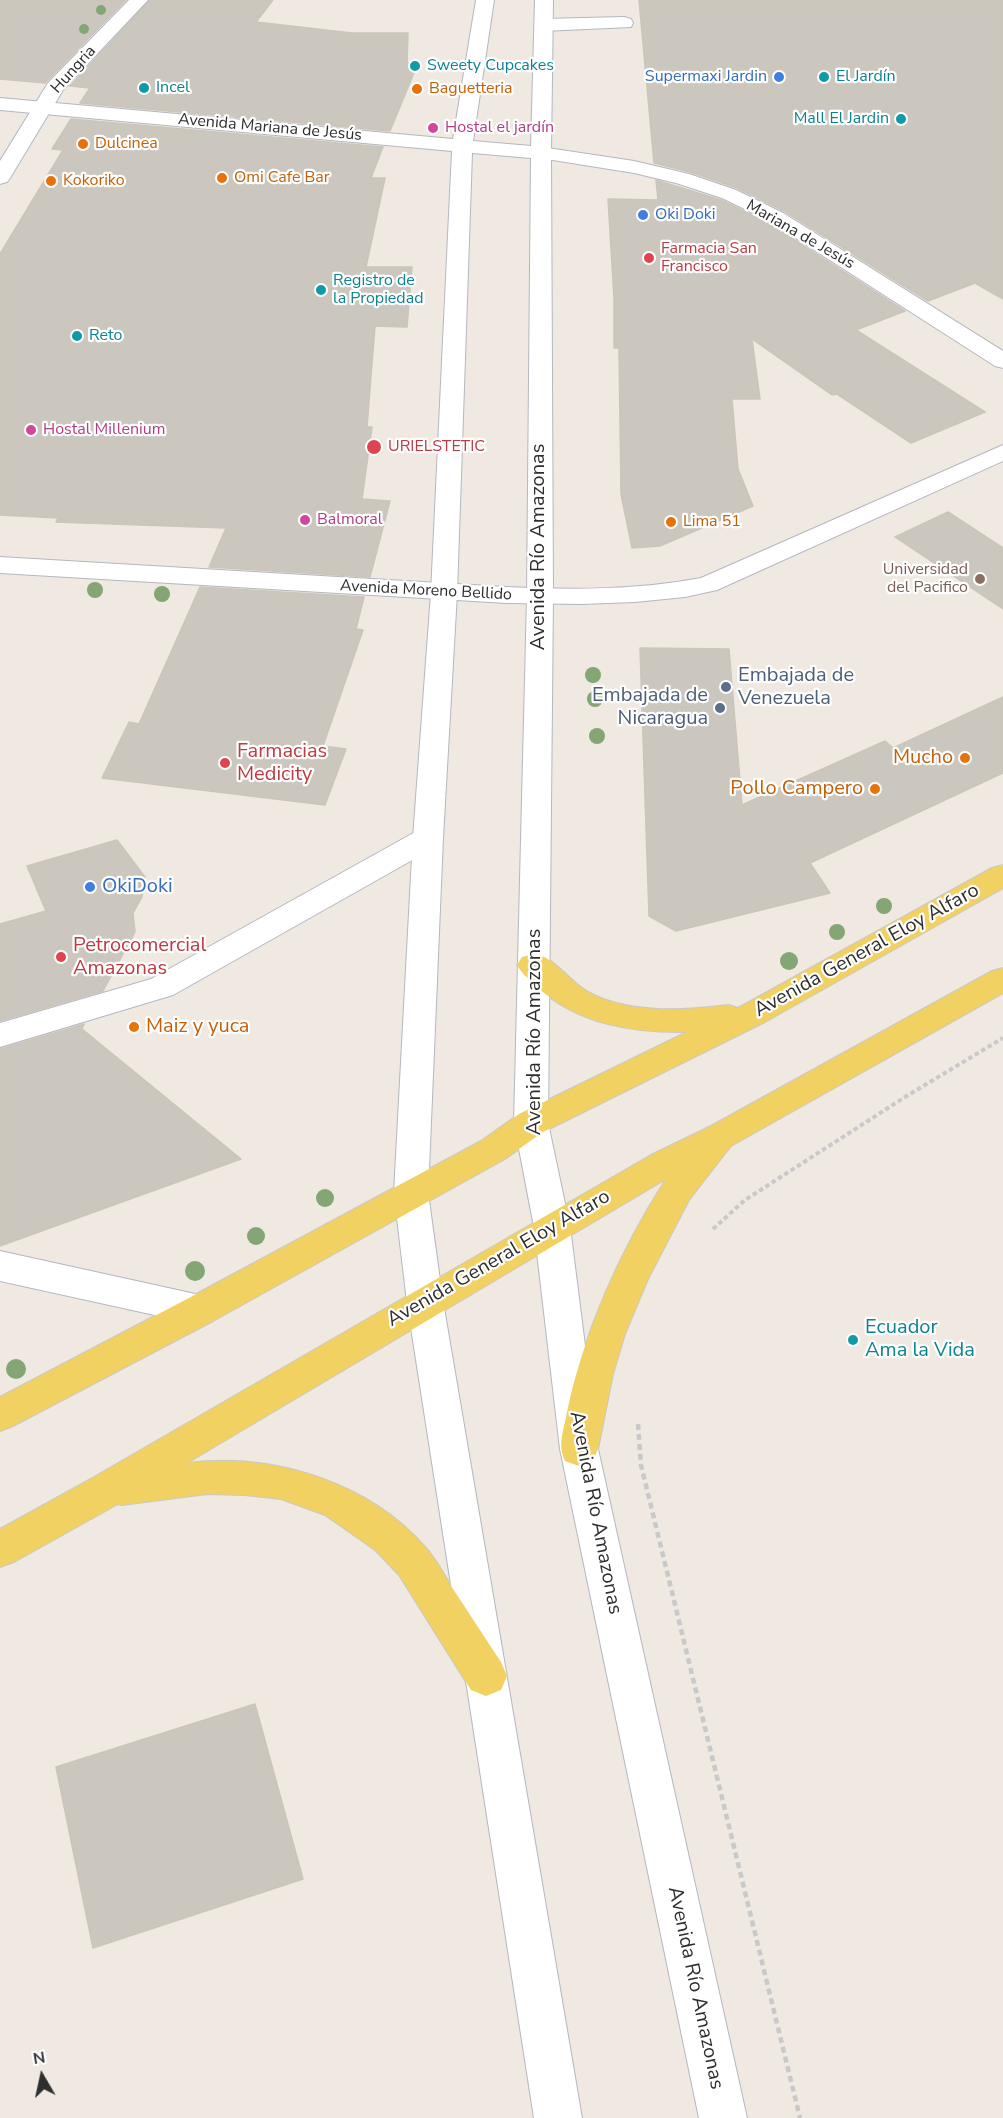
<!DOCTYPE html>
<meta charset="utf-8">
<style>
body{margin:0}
#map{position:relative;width:1003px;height:2118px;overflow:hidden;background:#efe9e1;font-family:"Nunito Sans",sans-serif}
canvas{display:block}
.north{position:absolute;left:12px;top:2046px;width:60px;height:60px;-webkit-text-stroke:4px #fff;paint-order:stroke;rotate:351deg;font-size:16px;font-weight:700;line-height:24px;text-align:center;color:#2e2e2e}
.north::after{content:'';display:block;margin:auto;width:21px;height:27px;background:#2e2e2e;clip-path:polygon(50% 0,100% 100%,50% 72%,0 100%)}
</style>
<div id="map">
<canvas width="1003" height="2118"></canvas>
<div class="north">N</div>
</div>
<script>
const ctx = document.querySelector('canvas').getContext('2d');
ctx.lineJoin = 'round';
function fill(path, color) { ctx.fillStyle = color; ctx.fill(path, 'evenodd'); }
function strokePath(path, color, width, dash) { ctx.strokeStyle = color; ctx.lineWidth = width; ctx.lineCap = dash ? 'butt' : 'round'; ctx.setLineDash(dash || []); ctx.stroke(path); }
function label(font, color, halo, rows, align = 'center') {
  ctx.font = font + ' "Nunito Sans",sans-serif'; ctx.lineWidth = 4.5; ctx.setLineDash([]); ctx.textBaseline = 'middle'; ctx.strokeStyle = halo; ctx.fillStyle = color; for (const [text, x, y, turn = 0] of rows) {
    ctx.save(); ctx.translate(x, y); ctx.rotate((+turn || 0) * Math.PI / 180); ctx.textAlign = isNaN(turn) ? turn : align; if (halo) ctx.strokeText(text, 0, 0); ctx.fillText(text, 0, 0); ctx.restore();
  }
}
const building = new Path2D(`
 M0 0H126L45 83 0 79Z
 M150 0H273L256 22 352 33H408L407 63H418L390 131 80 103 90 88 70 86Z
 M639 0H1003V299L975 283 928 301 784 211 737 188 690 172 654 163Z
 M71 119 383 147 371 178H385L366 267H412L407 327 375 326 367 427H372L362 499 390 501 370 577 209 567 226 528 56 522 58 518 0 515V254L63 150 52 149Z
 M656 180 721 200 768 223 905 311 856 330 985 412 911 443 837 394 832 395 752 339 760 399H732L738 469 753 506 660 546 632 548 621 494 619 348H614V298L608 199 658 200Z
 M948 512 1003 548V609L895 537Z
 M200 587 364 597 356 629 363 630 323 746 346 749 325 805 102 778 129 722 139 724Z
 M640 648 729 649 742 805 885 741 893 748 1003 697V773L810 863 830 893 676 931 649 916Z
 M117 840 145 877 142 897 133 913 135 932 103 991 0 1021V924L46 911 27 866Z
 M84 1024 82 1029 241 1159 0 1246V1049Z
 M255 1704 303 1879 93 1948 56 1767Z`);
fill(building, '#cbc7bf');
strokePath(building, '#cbc5ba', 1.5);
const lane = new Path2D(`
 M624 17 631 19 633 23 631 27 543 31 536 29 534 25 536 21 543 19Z
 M428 828 439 831 443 838 439 845 173 995 0 1047V1023L151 979 417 831Z
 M0 1251 200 1295 213 1299 218 1310 213 1321 200 1325 0 1281Z`);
const street = new Path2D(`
 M129 0H148L63 90 10 178 7 182 0 184V161L48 83Z
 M541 147 634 161 689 174 736 190 783 213 1003 351V368L995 366 769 221 722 198 676 183 634 173 534 157 531 153 534 149Z
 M1003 445V461L717 590 685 597 635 602 582 604 507 603 0 573V557L507 587C572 590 637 590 701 578Z`);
const secondary = new Path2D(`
 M476 0H494L473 141 531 146 535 0H553L551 153 553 597 548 1123 570 1227 598 1449 747 2118H699L560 1449 534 1227 514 1123 527 597 531 158 472 153 457 593 443 838 428 1193 443 1302 582 2118H534L407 1302 394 1193 413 838 431 593 452 151 0 110V98L453 139Z`);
const primary = new Path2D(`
 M1003 865V888L765 1022 543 1132 505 1159 213 1321 13 1426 0 1431V1397L187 1299 481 1141 519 1114 687 1032C632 1033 577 1024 536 986 529 979 522 974 517 965L522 957C530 955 536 953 544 957 562 966 573 986 596 996 637 1014 686 1010 729 1005L738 1008 992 868Z
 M1003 968V993L731 1146 689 1200 648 1279 625 1334 613 1374 598 1449 593 1461 579 1466 565 1461C557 1444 564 1430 567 1412 584 1331 621 1249 666 1179L187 1463C272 1452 369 1482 426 1548 436 1559 443 1573 451 1586 468 1611 484 1637 501 1662L507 1676 501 1690 486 1696 471 1690 399 1575 375 1550 325 1515 281 1499 245 1495 207 1494 122 1505 118 1504 14 1562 0 1567V1529L94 1477 651 1155 711 1126 992 971Z`);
strokePath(lane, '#b4b7c1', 2);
strokePath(street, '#b4b7c1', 2);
strokePath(secondary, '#b4b7c1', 2);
strokePath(primary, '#c9c9c9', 2);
strokePath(new Path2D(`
 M713 1229 745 1200 905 1097 1003 1038`), '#c9c9c9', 4, [4.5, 3]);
strokePath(new Path2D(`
 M638 1424 641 1465 800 2118`), '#c9c9c9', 4.5, [6, 4]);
fill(lane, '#fff');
fill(street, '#fff');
fill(secondary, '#fff');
fill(primary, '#f2d163');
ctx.fillStyle = '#84a574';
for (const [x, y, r] of [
 [101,10,5],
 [84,29,5],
 [95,590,8],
 [162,594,8],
 [593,675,8],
 [595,699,8],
 [597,736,8],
 [884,906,8],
 [837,932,8],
 [789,961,9],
 [325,1198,9],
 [256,1236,9],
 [195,1271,10],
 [16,1369,10]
]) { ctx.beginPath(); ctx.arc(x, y, r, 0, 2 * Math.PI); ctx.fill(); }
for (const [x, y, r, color] of [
 [415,66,6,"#0f9aa8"],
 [779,77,6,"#3f7fe0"],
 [824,77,6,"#0f9aa8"],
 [144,88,6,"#0f9aa8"],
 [417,89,6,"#e8710a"],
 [901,119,6,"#0f9aa8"],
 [433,128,6,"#d1479c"],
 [83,144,6,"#e8710a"],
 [222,178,6,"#e8710a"],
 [51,181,6,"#e8710a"],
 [643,215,6,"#3f7fe0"],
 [649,258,6,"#e0444e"],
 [321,290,6,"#0f9aa8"],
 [77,336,6,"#0f9aa8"],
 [31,430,6,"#d1479c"],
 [374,447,8,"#e0444e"],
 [305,520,6,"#d1479c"],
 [671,522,6,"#e8710a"],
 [980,579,6,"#8d6e63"],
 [726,687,6,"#5c6f8a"],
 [720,708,6,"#5c6f8a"],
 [965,758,6,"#e8710a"],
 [225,763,6,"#e0444e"],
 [875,789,6,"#e8710a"],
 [90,887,6,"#3f7fe0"],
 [61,957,6,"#e0444e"],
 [134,1027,6,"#e8710a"],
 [853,1340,6,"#0f9aa8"]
]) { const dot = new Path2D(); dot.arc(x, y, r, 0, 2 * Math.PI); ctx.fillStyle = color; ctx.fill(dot); strokePath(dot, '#fff', 2); }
label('16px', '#0d838f', '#fff', [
 ["Sweety Cupcakes",427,66],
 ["El Jardín",836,77],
 ["Incel",156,88],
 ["Mall El Jardin",889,119,"right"],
 ["Registro de",333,281],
 ["la Propiedad",333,299],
 ["Reto",89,336]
], 'left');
label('16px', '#2e2e2e', '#fff', [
 ["Hungria",74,70,-48],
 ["Avenida Mariana de Jesús",270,128,5],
 ["Mariana de Jesús",800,235,30],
 ["Avenida Moreno Bellido",426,591,3]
]);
label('16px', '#366cbe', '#fff', [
 ["Supermaxi Jardin",767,77],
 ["Oki Doki",655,215,"left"]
], 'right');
label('16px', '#c56008', '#fff', [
 ["Baguetteria",429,89],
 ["Dulcinea",95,144],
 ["Omi Cafe Bar",234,178],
 ["Kokoriko",63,181],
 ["Lima 51",683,522]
], 'left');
label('16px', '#b23c85', '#fff', [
 ["Hostal el jardín",445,128],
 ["Hostal Millenium",43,430],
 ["Balmoral",317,520]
], 'left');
label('16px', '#be3a42', '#fff', [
 ["Farmacia San",661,249],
 ["Francisco",661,267],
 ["URIELSTETIC",388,447]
], 'left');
label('16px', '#785e54', '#fff', [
 ["Universidad",968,570],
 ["del Pacifico",968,588]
], 'right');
label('20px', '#2e2e2e', '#fff', [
 ["Avenida Río Amazonas",539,547,-90],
 ["Avenida General Eloy Alfaro",867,951,-29],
 ["Avenida Río Amazonas",535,1032,-90],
 ["Avenida General Eloy Alfaro",499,1259,-30],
 ["Avenida Río Amazonas",595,1513,79],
 ["Avenida Río Amazonas",695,1988,78]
]);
label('20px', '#4e5e75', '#fff', [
 ["Embajada de",738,676],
 ["Venezuela",738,699],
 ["Embajada de",708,696,"right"],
 ["Nicaragua",708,719,"right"]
], 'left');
label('20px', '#be3a42', '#fff', [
 ["Farmacias",237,752],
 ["Medicity",237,775],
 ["Petrocomercial",73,946],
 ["Amazonas",73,969]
], 'left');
label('20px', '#c56008', '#fff', [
 ["Mucho",953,758],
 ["Pollo Campero",863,789],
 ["Maiz y yuca",146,1027,"left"]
], 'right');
label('20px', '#366cbe', '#fff', [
 ["OkiDoki",102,887]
], 'left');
label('20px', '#0d838f', '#fff', [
 ["Ecuador",865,1328],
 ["Ama la Vida",865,1351]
], 'left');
</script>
